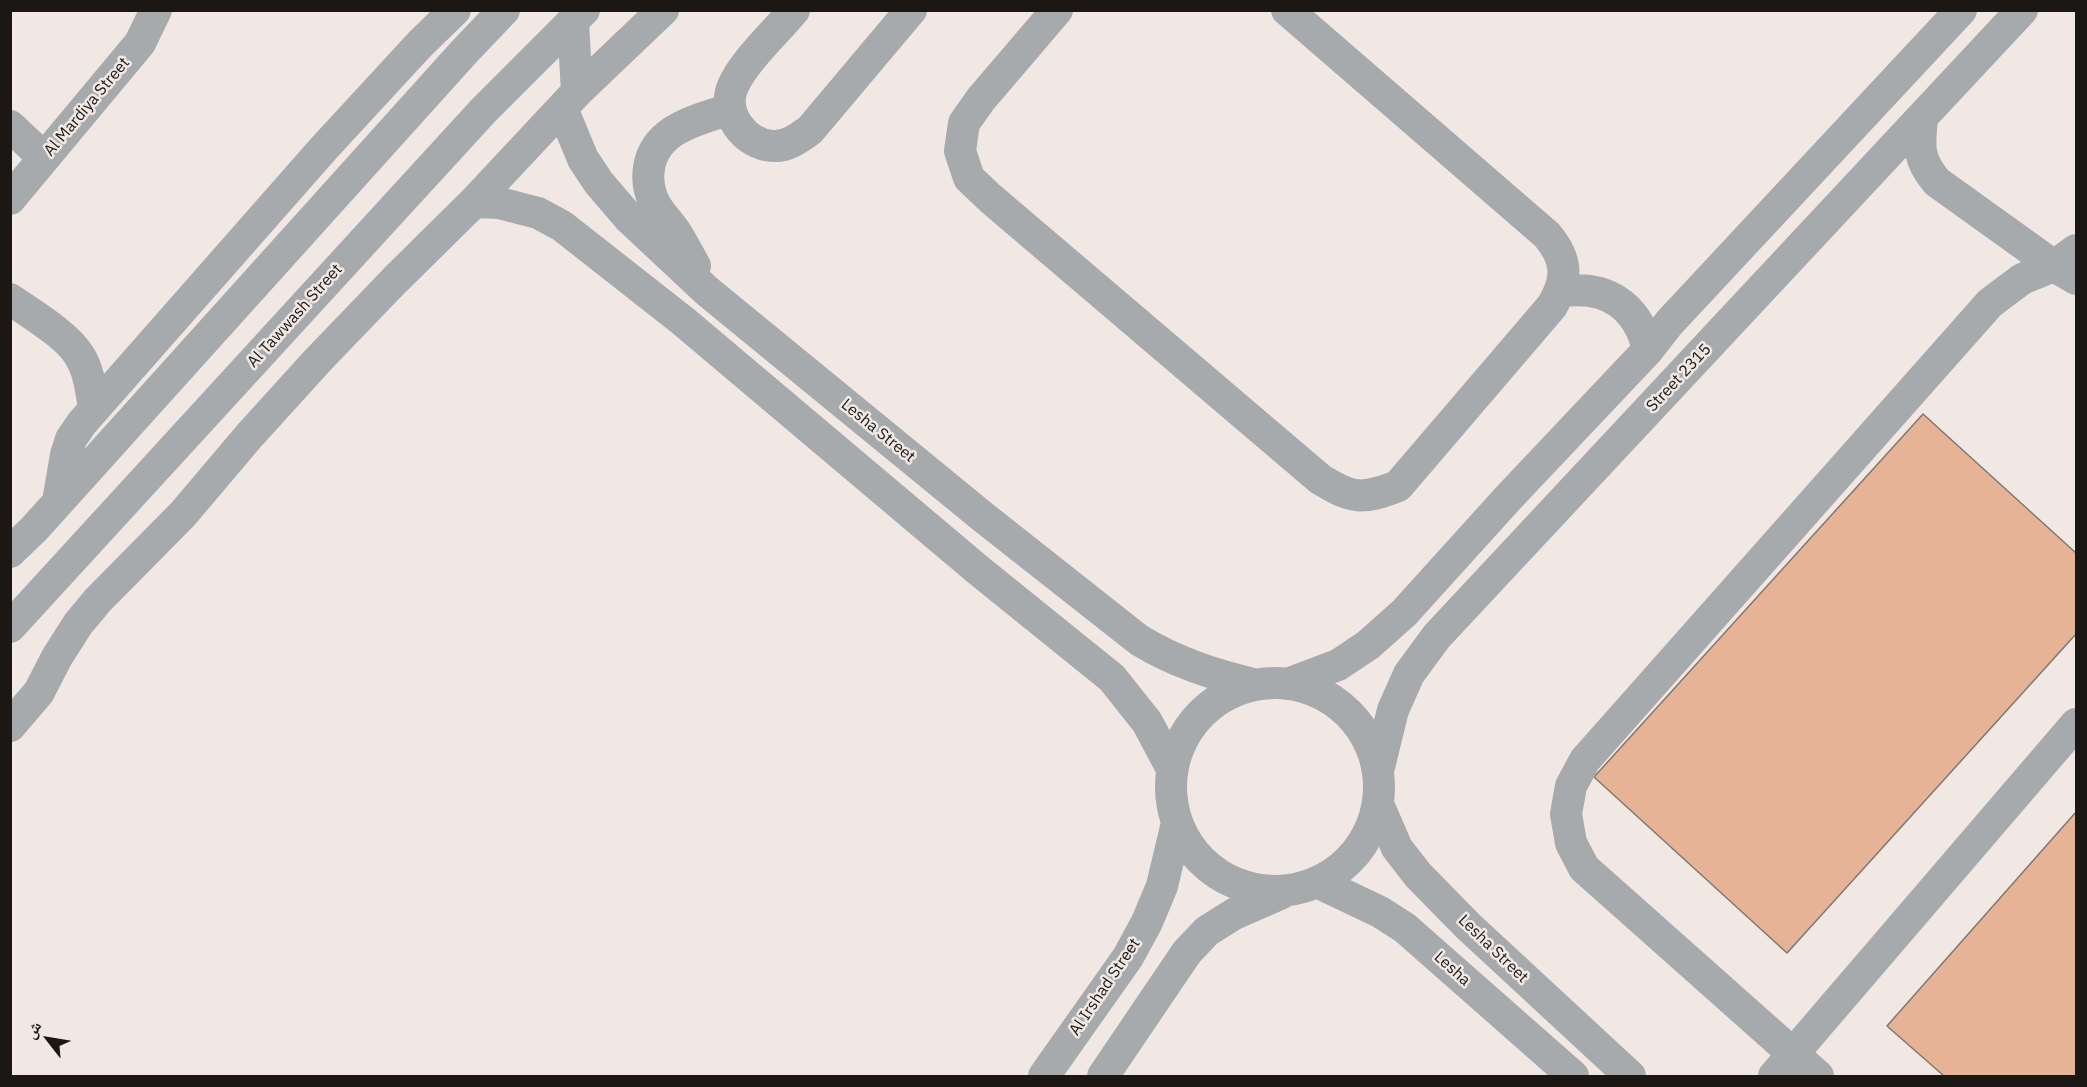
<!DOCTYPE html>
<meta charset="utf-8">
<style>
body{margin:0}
#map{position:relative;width:2087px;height:1087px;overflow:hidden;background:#f1e8e4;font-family:"IBM Plex Sans","Noto Naskh Arabic",sans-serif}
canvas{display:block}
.frame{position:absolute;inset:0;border:12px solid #1a1715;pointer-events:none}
.north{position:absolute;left:18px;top:1009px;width:60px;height:60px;-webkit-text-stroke:4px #f1e8e4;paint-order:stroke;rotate:301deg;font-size:16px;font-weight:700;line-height:24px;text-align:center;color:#1a1715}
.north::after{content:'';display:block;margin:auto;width:21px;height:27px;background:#1a1715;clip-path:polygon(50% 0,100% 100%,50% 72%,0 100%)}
</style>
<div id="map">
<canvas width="2087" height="1087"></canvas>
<div class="frame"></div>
<div class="north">ش</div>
</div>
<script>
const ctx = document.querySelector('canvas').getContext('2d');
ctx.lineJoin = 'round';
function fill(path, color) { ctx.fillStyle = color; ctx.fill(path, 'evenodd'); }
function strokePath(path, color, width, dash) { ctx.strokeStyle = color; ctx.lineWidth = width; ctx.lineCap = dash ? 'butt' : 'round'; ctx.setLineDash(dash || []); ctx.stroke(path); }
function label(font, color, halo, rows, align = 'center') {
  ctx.font = font + ' "IBM Plex Sans",sans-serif'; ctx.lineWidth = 5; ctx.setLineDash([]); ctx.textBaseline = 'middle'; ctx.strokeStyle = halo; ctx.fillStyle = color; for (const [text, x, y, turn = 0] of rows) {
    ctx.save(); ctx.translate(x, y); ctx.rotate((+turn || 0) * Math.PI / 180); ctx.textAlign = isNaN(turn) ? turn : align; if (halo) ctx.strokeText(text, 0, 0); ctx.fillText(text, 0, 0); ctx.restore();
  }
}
const building = new Path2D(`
 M1923 414 2076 553V634L1787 953 1594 777Z
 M2076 812V1076H1944L1887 1026Z`);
fill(building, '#e7b396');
strokePath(building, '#7e7773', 1.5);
strokePath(new Path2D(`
 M794 10C776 32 744 61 733 86 721 113 745 145 773 146 787 147 799 138 810 130L911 10
 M1057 10 981 99 964 123 960 151 969 178 990 198 1320 479C1352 499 1362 500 1398 486L1552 306C1568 279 1568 260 1547 235L1287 10
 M573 22 577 92
 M562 108 583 159 599 183 629 218 707 291 983 517 1139 640C1175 662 1212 674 1253 684
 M1922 119C1919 147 1918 160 1937 182L2054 266 2076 279
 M10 126 44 158
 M10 199 140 43 156 10
 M474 202 499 203 538 213 562 226 683 321 977 569 1112 678 1147 722 1172 769
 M695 266C689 255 683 244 677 234 670 223 660 214 655 204 649 192 647 180 649 168 655 128 698 120 730 109
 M1560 292C1605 284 1638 305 1648 350
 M10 299C30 313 67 335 79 355 89 370 91 390 94 408
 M58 502 66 455 71 439 82 423 324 148 420 44 455 10
 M10 552 34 529 464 52 504 10
 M10 627 483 111 584 10
 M1171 787a104 104 0 1 1 208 0a104 104 0 1 1-208 0Z
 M1290 683 1338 665 1368 645 1404 613 1509 497 1648 350 1669 323 1961 10
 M10 726 39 692 57 657 78 624 98 600 183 514 249 436 318 360 395 280 474 202 577 92 663 10
 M1378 771 1393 710 1409 674 1437 636 2022 10
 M1378 804 1397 848 1418 875 1468 926 1630 1076
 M1317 882 1380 912 1405 928 1573 1076
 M1044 1076 1128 957 1147 922 1162 886 1177 823
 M1103 1076 1187 952 1207 931 1234 914 1282 893
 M1774 1076 2076 724
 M1818 1076 1584 868 1571 843 1566 814 1571 786 1585 760 1990 303 2022 279 2054 266 2076 250`), '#a7aaac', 32);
label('16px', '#1a1715', '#f1e8e4', [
 ["Al Mardiya Street",87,107,-50],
 ["Al Tawwash Street",295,316,-48],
 ["Street 2315",1679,378,-47],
 ["Lesha Street",878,431,39],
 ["Lesha Street",1493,949,44],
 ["Lesha",1452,969,42],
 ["Al Irshad Street",1105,987,-56]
]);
</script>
